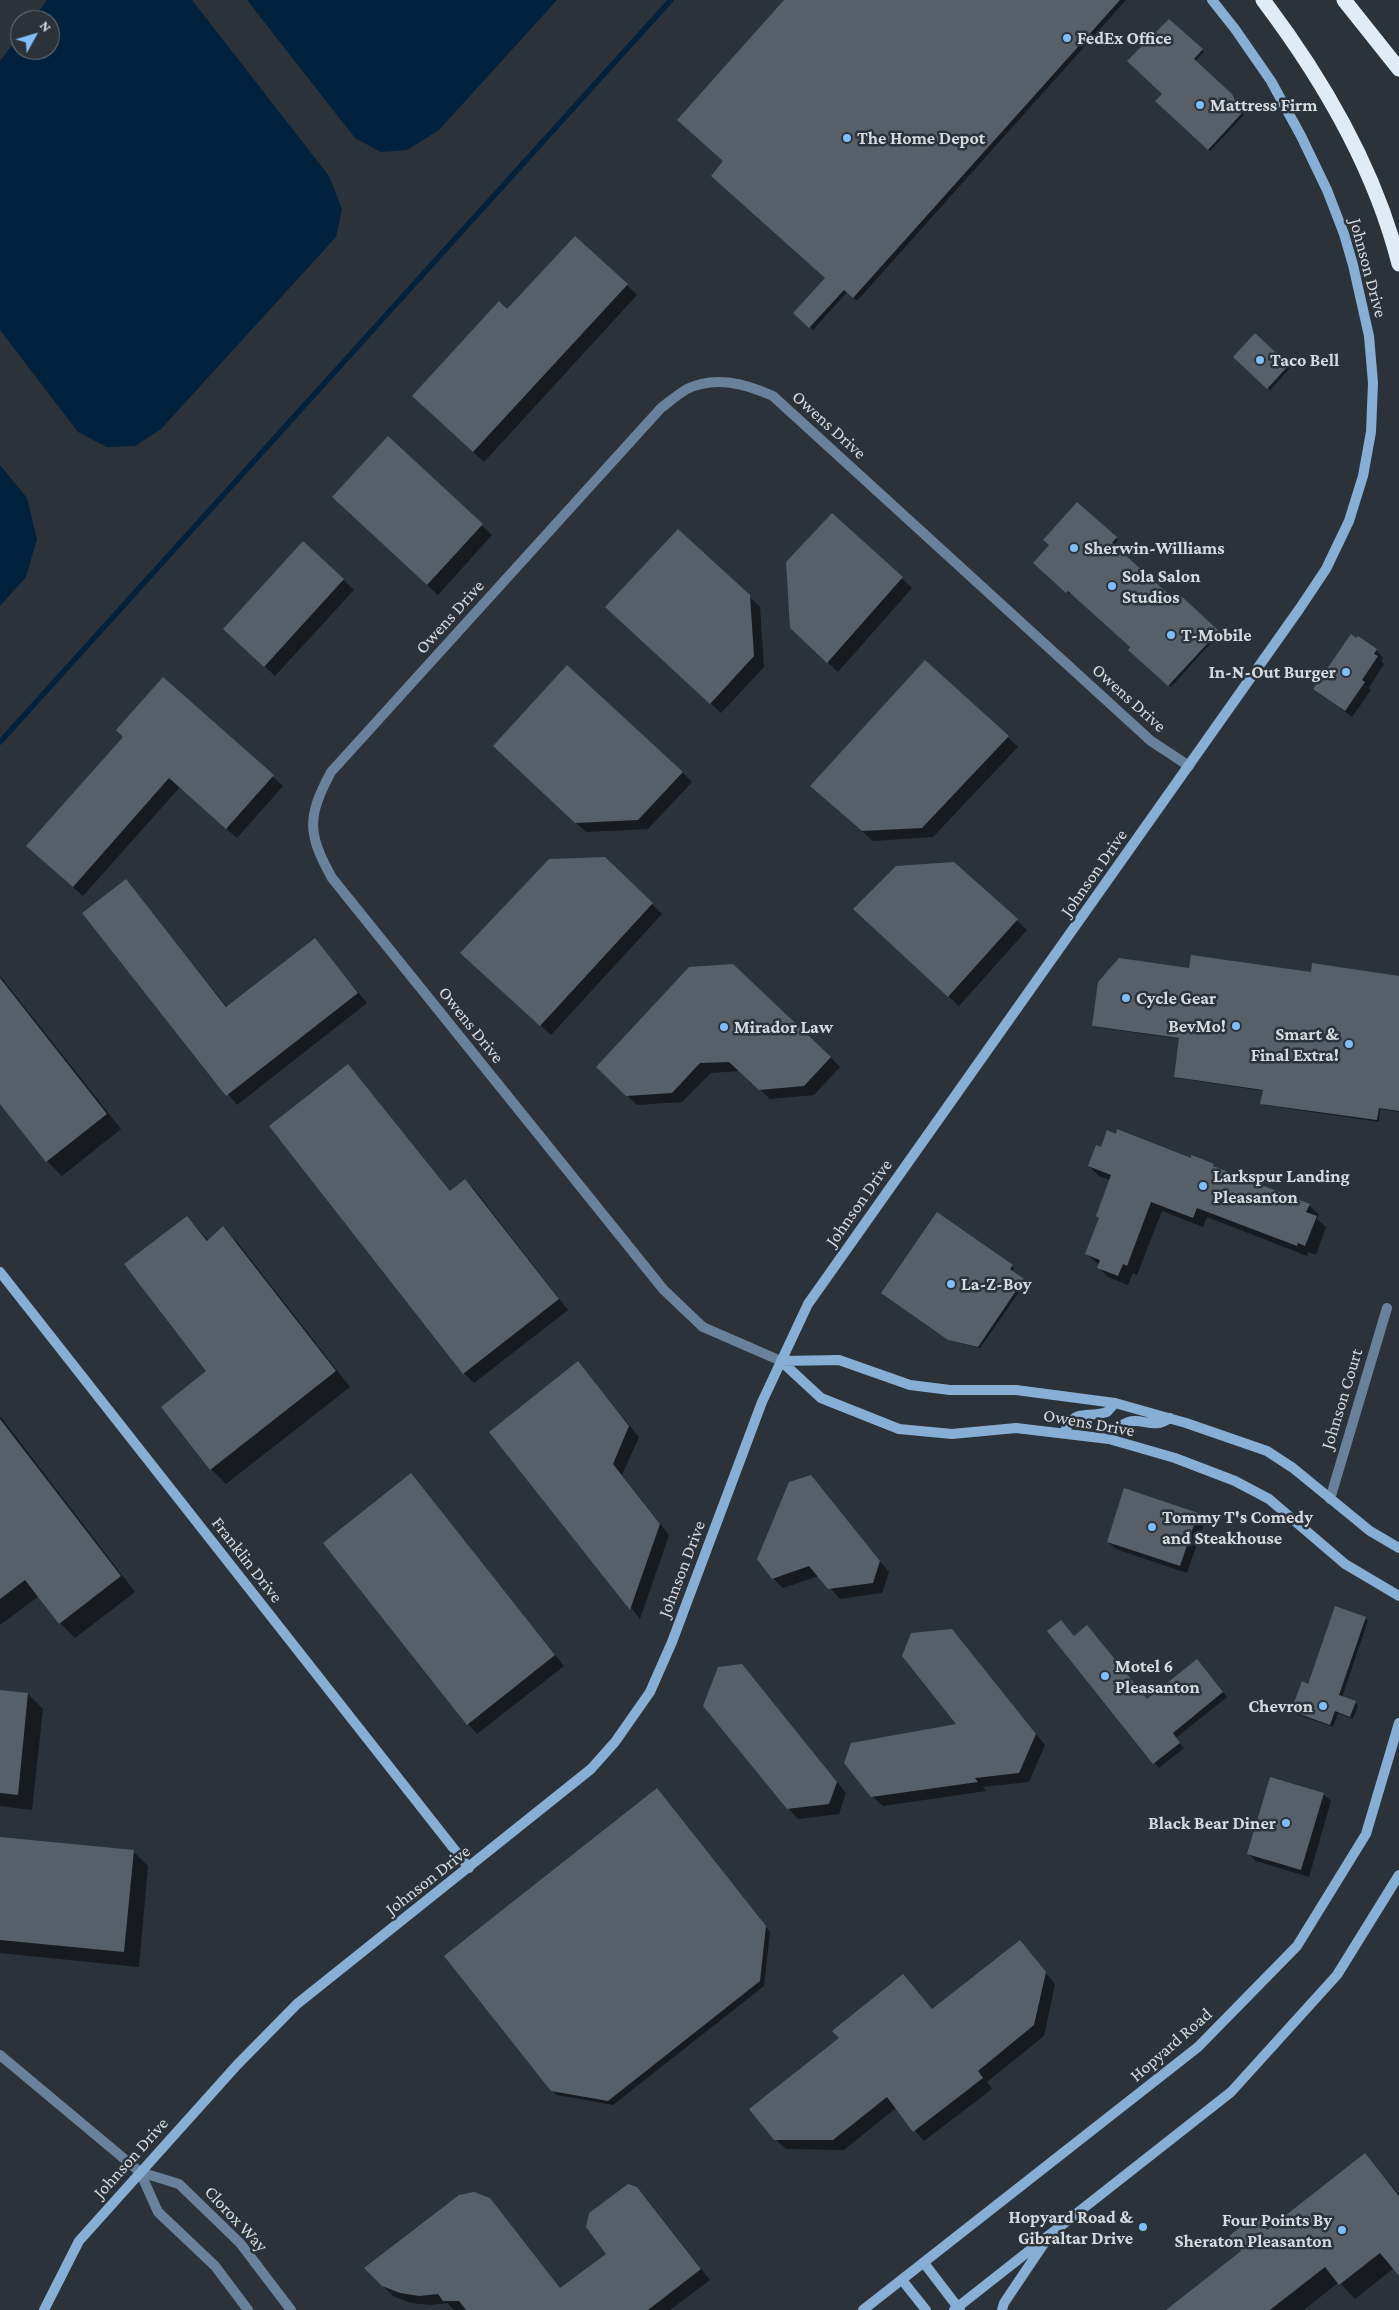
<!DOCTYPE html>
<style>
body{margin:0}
#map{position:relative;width:1399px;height:2310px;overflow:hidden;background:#2b323a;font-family:"Crimson Pro",serif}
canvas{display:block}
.north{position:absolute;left:10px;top:10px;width:50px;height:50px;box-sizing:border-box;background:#2b323a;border:1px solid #6f757c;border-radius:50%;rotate:51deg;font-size:14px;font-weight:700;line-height:20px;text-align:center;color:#d5dade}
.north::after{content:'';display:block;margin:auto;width:18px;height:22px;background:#80bdfa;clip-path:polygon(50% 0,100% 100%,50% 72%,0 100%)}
</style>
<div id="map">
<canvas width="1399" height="2310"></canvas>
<div class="north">N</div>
</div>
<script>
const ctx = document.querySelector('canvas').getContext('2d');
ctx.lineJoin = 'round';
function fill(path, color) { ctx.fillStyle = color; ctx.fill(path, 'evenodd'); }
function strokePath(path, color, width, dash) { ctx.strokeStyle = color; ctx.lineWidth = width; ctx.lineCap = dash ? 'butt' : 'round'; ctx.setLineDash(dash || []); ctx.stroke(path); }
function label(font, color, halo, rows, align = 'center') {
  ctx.font = font + ' "Crimson Pro",serif'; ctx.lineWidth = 5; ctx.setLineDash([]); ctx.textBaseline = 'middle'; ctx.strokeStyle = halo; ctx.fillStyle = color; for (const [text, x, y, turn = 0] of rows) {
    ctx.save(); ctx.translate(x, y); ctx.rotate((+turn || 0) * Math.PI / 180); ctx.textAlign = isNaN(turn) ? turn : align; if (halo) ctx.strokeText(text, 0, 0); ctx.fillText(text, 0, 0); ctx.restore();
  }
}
fill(new Path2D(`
 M47 0H192L329 176 342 209 336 237 161 429 135 446 107 447 78 432 0 330V61L20 35V50H50V20H32Z
 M247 0H557L439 130 407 150 381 152 355 138Z
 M0 465 27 498 37 539 26 577 0 606Z`), '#02213c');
fill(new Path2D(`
 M786 0H1126L857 301 847 292 813 330 795 313 826 279 724 162Z
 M1169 20 1204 52 1195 61 1234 97 1244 115 1210 151 1157 101 1164 94Z
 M627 285 637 295 484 462 423 406 508 311Z
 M1255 334 1290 368 1270 390 1234 357Z
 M388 438 492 535 438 595 343 507Z
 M1077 504 1118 540 1114 545 1175 600 1179 596 1220 633 1171 687 1130 650 1132 647 1071 592 1069 594 1035 563 1050 545Z
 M832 515 912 588 838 672 802 638Z
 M304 543 354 590 275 676 235 639Z
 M749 596 760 607 764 667 721 713 617 617Z
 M1376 650 1383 658 1381 661 1384 664 1369 688 1371 690 1352 717 1315 689Z
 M163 679 283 786 237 838 180 787 83 896 38 856 125 737Z
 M1008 737 1018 747 933 837 873 841 822 796Z
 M504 756 682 772 692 782 648 829 586 832Z
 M605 858 662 914 551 1035 472 963Z
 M954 863 1027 930 959 1006 865 919Z
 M125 880 228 1008 315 940 367 1003 237 1105 84 913Z
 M1190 970 1399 977V1112L1380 1109 1379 1122 1264 1105 1262 1103 1264 1091 1178 1078 1176 1076 1181 1039 1095 1027 1093 1025Z
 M0 976 121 1129 62 1176 47 1161 0 1102Z
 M830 1057 840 1067 814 1095 770 1099 740 1071 711 1073 682 1102 637 1105 598 1067Z
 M348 1065 451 1192 465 1180 475 1190 568 1310 474 1383 464 1373Z
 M1191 1159 1213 1165 1218 1170 1309 1205 1319 1215 1317 1219 1326 1227 1316 1255 1308 1252 1307 1256 1207 1217 1203 1227 1162 1211 1137 1275 1133 1273 1128 1285 1108 1277 1098 1267 1099 1265 1086 1253 1100 1219 1110 1180 1099 1176 1089 1166Z
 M187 1217 209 1241 223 1228 238 1243 350 1387 226 1484 211 1469 207 1371Z
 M1012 1266 1014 1268 1012 1272 1026 1282 980 1348 952 1341 884 1295Z
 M578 1363 639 1437 622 1475 669 1535 640 1619 491 1432Z
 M0 1416 135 1592 75 1638 60 1623 39 1596 0 1625Z
 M411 1475 564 1666 477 1734 468 1724Z
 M810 1476 889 1572 882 1593 840 1599 819 1576 783 1588 773 1578Z
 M1197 1514 1205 1521 1187 1573 1116 1549 1108 1542Z
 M1365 1618 1368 1621 1342 1697 1358 1705 1353 1719 1338 1713 1333 1727 1296 1714 1293 1711 1309 1685Z
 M952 1631 1045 1745 1029 1782 983 1787 986 1791 883 1806 872 1796 958 1725Z
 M1048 1631 1074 1637 1147 1700 1201 1665 1227 1697 1176 1738 1184 1748 1159 1768Z
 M741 1665 846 1793 839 1814 798 1819 788 1808Z
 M0 1691 28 1694 43 1709 32 1810 0 1806Z
 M661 1794 770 1932 764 1986 613 2105 557 2095 551 2090Z
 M1323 1794 1331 1801 1309 1877 1256 1861 1249 1854Z
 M0 1838 133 1851 148 1866 139 1967 0 1953Z
 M1020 1942 1055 1984 1044 2036 987 2082 992 2089 924 2141 896 2108 844 2150 786 2149 775 2139 841 2039 903 1976 933 2010Z
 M1365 2155 1399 2194V2274L1394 2268 1355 2299 1339 2282 1304 2310H1168L1243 2251 1256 2216 1269 2230Z
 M637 2188 647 2199 710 2280 670 2310H454L447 2303 430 2305 411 2303 393 2296 366 2268 489 2199 561 2289 608 2254Z`), '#0007');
strokePath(new Path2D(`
 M0 742 671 0`), '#02213c', 5.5);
fill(new Path2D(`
 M784 0H1120L853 298 844 290 809 328 793 313 825 278 711 176 723 161 677 120Z
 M1169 19 1203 49 1194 59 1232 94 1242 113 1208 150 1155 101 1162 94 1127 61Z
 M575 236 628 284 473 452 412 396 499 301 507 309Z
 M1255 333 1289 365 1267 389 1233 357Z
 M388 436 483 524 427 585 332 497Z
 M1077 502 1117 537 1112 543 1174 599 1179 594 1219 631 1168 686 1128 650 1130 647 1068 591 1066 593 1033 563 1049 545 1043 540Z
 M832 513 903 577 827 663 790 628 786 562Z
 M678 529 750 595 754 656 710 704 605 607Z
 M303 541 344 579 264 667 223 629Z
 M1351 634 1356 638 1358 636 1377 649 1374 654 1378 656 1362 680 1365 682 1345 711 1313 689Z
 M925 660 1009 736 922 828 862 831 810 786Z
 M567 665 683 772 638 820 575 823 493 746Z
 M163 677 274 775 226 829 169 778 73 887 26 846 123 737 116 730Z
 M605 857 653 903 540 1026 460 953 549 859Z
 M954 862 1018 919 948 997 853 909 896 866Z
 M126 879 226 1007 315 938 358 993 226 1096 82 913Z
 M1191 955 1311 972 1312 963 1399 976V1111L1379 1108 1377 1120 1260 1104 1263 1090 1174 1077 1179 1038 1092 1026 1098 982 1119 958 1189 968Z
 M733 964 831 1057 804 1086 759 1090 729 1062 700 1063 672 1093 626 1096 596 1067 689 967Z
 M0 978 107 1114 46 1162 0 1104Z
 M348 1064 450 1191 465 1179 559 1299 463 1374 269 1126Z
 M1117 1129 1191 1158V1155L1202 1159 1214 1164 1213 1166 1310 1204 1306 1212 1317 1216 1305 1246 1298 1243 1297 1246 1197 1208 1193 1218 1151 1202 1127 1266 1123 1264 1118 1276 1097 1268 1100 1260 1085 1254 1099 1218 1096 1216 1111 1175 1088 1166 1096 1145 1101 1147 1107 1130 1116 1134Z
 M937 1212 1013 1265 1010 1269 1024 1279 978 1347 948 1340 881 1293Z
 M187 1216 207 1241 223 1226 336 1371 210 1470 161 1407 206 1371 124 1264Z
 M578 1361 629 1426 613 1464 660 1524 630 1610 489 1432Z
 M0 1419 121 1576 59 1624 25 1580 0 1599Z
 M411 1473 555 1655 467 1725 323 1543Z
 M811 1475 880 1561 873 1583 828 1589 809 1566 772 1579 757 1559 789 1482Z
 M1124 1488 1198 1513 1180 1566 1107 1542Z
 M1335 1606 1366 1617 1339 1695 1356 1701 1350 1717 1335 1711 1330 1725 1291 1711 1302 1681 1308 1684Z
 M1061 1620 1074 1636 1087 1625 1147 1699 1197 1659 1223 1692 1173 1733 1180 1743 1153 1764 1047 1631Z
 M952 1629 1036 1734 1019 1773 975 1778 978 1782 871 1797 844 1763 851 1743 956 1724 902 1656 911 1633Z
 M742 1664 837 1782 829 1804 787 1809 703 1706 718 1667Z
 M0 1690 28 1693 18 1795 0 1793Z
 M1270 1777 1324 1793 1301 1870 1247 1854Z
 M657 1788 766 1926 760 1981 608 2101 551 2091 444 1956Z
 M0 1837 134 1850 124 1952 0 1940Z
 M1020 1940 1046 1972 1034 2025 978 2071 983 2078 913 2132 887 2097 833 2140H774L749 2109 839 2038 832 2031 903 1974 932 2009Z
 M1365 2153 1399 2196V2276L1380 2253 1339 2285 1325 2267 1270 2310H1166L1241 2251 1229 2236 1256 2215 1267 2230Z
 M628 2184 637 2187 701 2269 648 2310H466L459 2301H443L438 2294 419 2296 400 2293 382 2286 364 2268 459 2195 474 2192 490 2198 560 2288 606 2254 586 2227 589 2213Z`), '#575f68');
strokePath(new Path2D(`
 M781 1361 703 1327 663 1289 332 878C307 833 307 817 331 772L661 408C669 402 678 394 687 389 715 375 746 384 773 396L1151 741 1189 766
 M1330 1499 1387 1308
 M0 2055 140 2172 179 2184 240 2243 291 2310
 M140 2172 158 2212 215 2266 248 2310`), '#69819a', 10);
strokePath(new Path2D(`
 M0 1272 469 1868
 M781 1361 821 1398 899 1429 952 1434 1016 1428 1109 1439 1175 1458 1235 1481 1269 1499 1345 1564 1399 1596
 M781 1361 839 1360 910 1385 950 1390H1016L1115 1403 1186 1423 1267 1451 1293 1468 1370 1531 1399 1548
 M1064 1433C1075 1407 1085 1419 1107 1412L1115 1403
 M1109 1439C1134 1403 1147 1435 1170 1418
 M924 2263 960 2310
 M902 2280 926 2310
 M44 2310 79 2241 237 2065 297 2004 591 1769 615 1742 650 1692 672 1642 762 1402 808 1304 1300 608 1326 569 1349 521 1363 476 1371 432 1373 383 1369 336 1353 265 1344 234 1327 190 1301 136 1271 81 1235 29 1212 0
 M863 2310 1198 2047 1297 1946 1366 1834 1399 1723
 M954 2310 1231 2092 1337 1975 1399 1875
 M1002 2310 1004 2303 1045 2242`), '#87aed5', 10);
strokePath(new Path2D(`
 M1263 0C1322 78 1375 169 1399 264
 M1344 0 1399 69`), '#dfebf7', 15);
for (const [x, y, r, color] of [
 [1067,38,5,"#80bdfa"],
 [1200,105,5,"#80bdfa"],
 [847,138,5,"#80bdfa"],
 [1260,360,5,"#80bdfa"],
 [1074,548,5,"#80bdfa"],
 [1112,586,5,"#80bdfa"],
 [1171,635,5,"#80bdfa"],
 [1346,672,5,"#80bdfa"],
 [1126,998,5,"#80bdfa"],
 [1236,1026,5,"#80bdfa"],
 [724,1027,5,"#80bdfa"],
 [1349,1044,5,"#80bdfa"],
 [1203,1186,5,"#80bdfa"],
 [951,1284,5,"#80bdfa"],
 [1152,1527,5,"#80bdfa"],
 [1105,1676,5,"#80bdfa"],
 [1323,1706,5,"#80bdfa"],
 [1286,1823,5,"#80bdfa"],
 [1143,2227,5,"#80bdfa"],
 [1342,2230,5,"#80bdfa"]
]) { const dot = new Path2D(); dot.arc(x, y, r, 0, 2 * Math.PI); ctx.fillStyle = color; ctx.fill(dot); strokePath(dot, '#2b323a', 2); }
label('bold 18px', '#d5dade', '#2b323a', [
 ["FedEx Office",1077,38],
 ["Mattress Firm",1210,105],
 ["The Home Depot",857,138],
 ["Taco Bell",1270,360],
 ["Sherwin-Williams",1084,548],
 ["Sola Salon",1122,576],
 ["Studios",1122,597],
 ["T-Mobile",1181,635],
 ["In-N-Out Burger",1336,672,"right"],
 ["Cycle Gear",1136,998],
 ["BevMo!",1226,1026,"right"],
 ["Mirador Law",734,1027],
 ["Smart &",1339,1034,"right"],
 ["Final Extra!",1339,1055,"right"],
 ["Larkspur Landing",1213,1176],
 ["Pleasanton",1213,1197],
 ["La-Z-Boy",961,1284],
 ["Tommy T's Comedy",1162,1517],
 ["and Steakhouse",1162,1538],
 ["Motel 6",1115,1666],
 ["Pleasanton",1115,1687],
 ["Chevron",1313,1706,"right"],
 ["Black Bear Diner",1276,1823,"right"],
 ["Hopyard Road &",1133,2217,"right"],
 ["Gibraltar Drive",1133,2238,"right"],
 ["Four Points By",1332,2220,"right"],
 ["Sheraton Pleasanton",1332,2241,"right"]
], 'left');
label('18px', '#d5dade', '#2b323a', [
 ["Johnson Drive",1368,268,75],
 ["Owens Drive",829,425,42],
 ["Owens Drive",450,617,-48],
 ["Owens Drive",1129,698,42],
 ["Johnson Drive",1094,873,-55],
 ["Owens Drive",471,1025,51],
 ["Johnson Drive",859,1203,-55],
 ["Johnson Court",1342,1399,-73],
 ["Owens Drive",1089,1423,10],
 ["Franklin Drive",247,1560,52],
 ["Johnson Drive",682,1569,-69],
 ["Johnson Drive",428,1880,-38],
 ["Hopyard Road",1171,2045,-41],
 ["Johnson Drive",131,2158,-48],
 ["Clorox Way",236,2219,47]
]);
</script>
